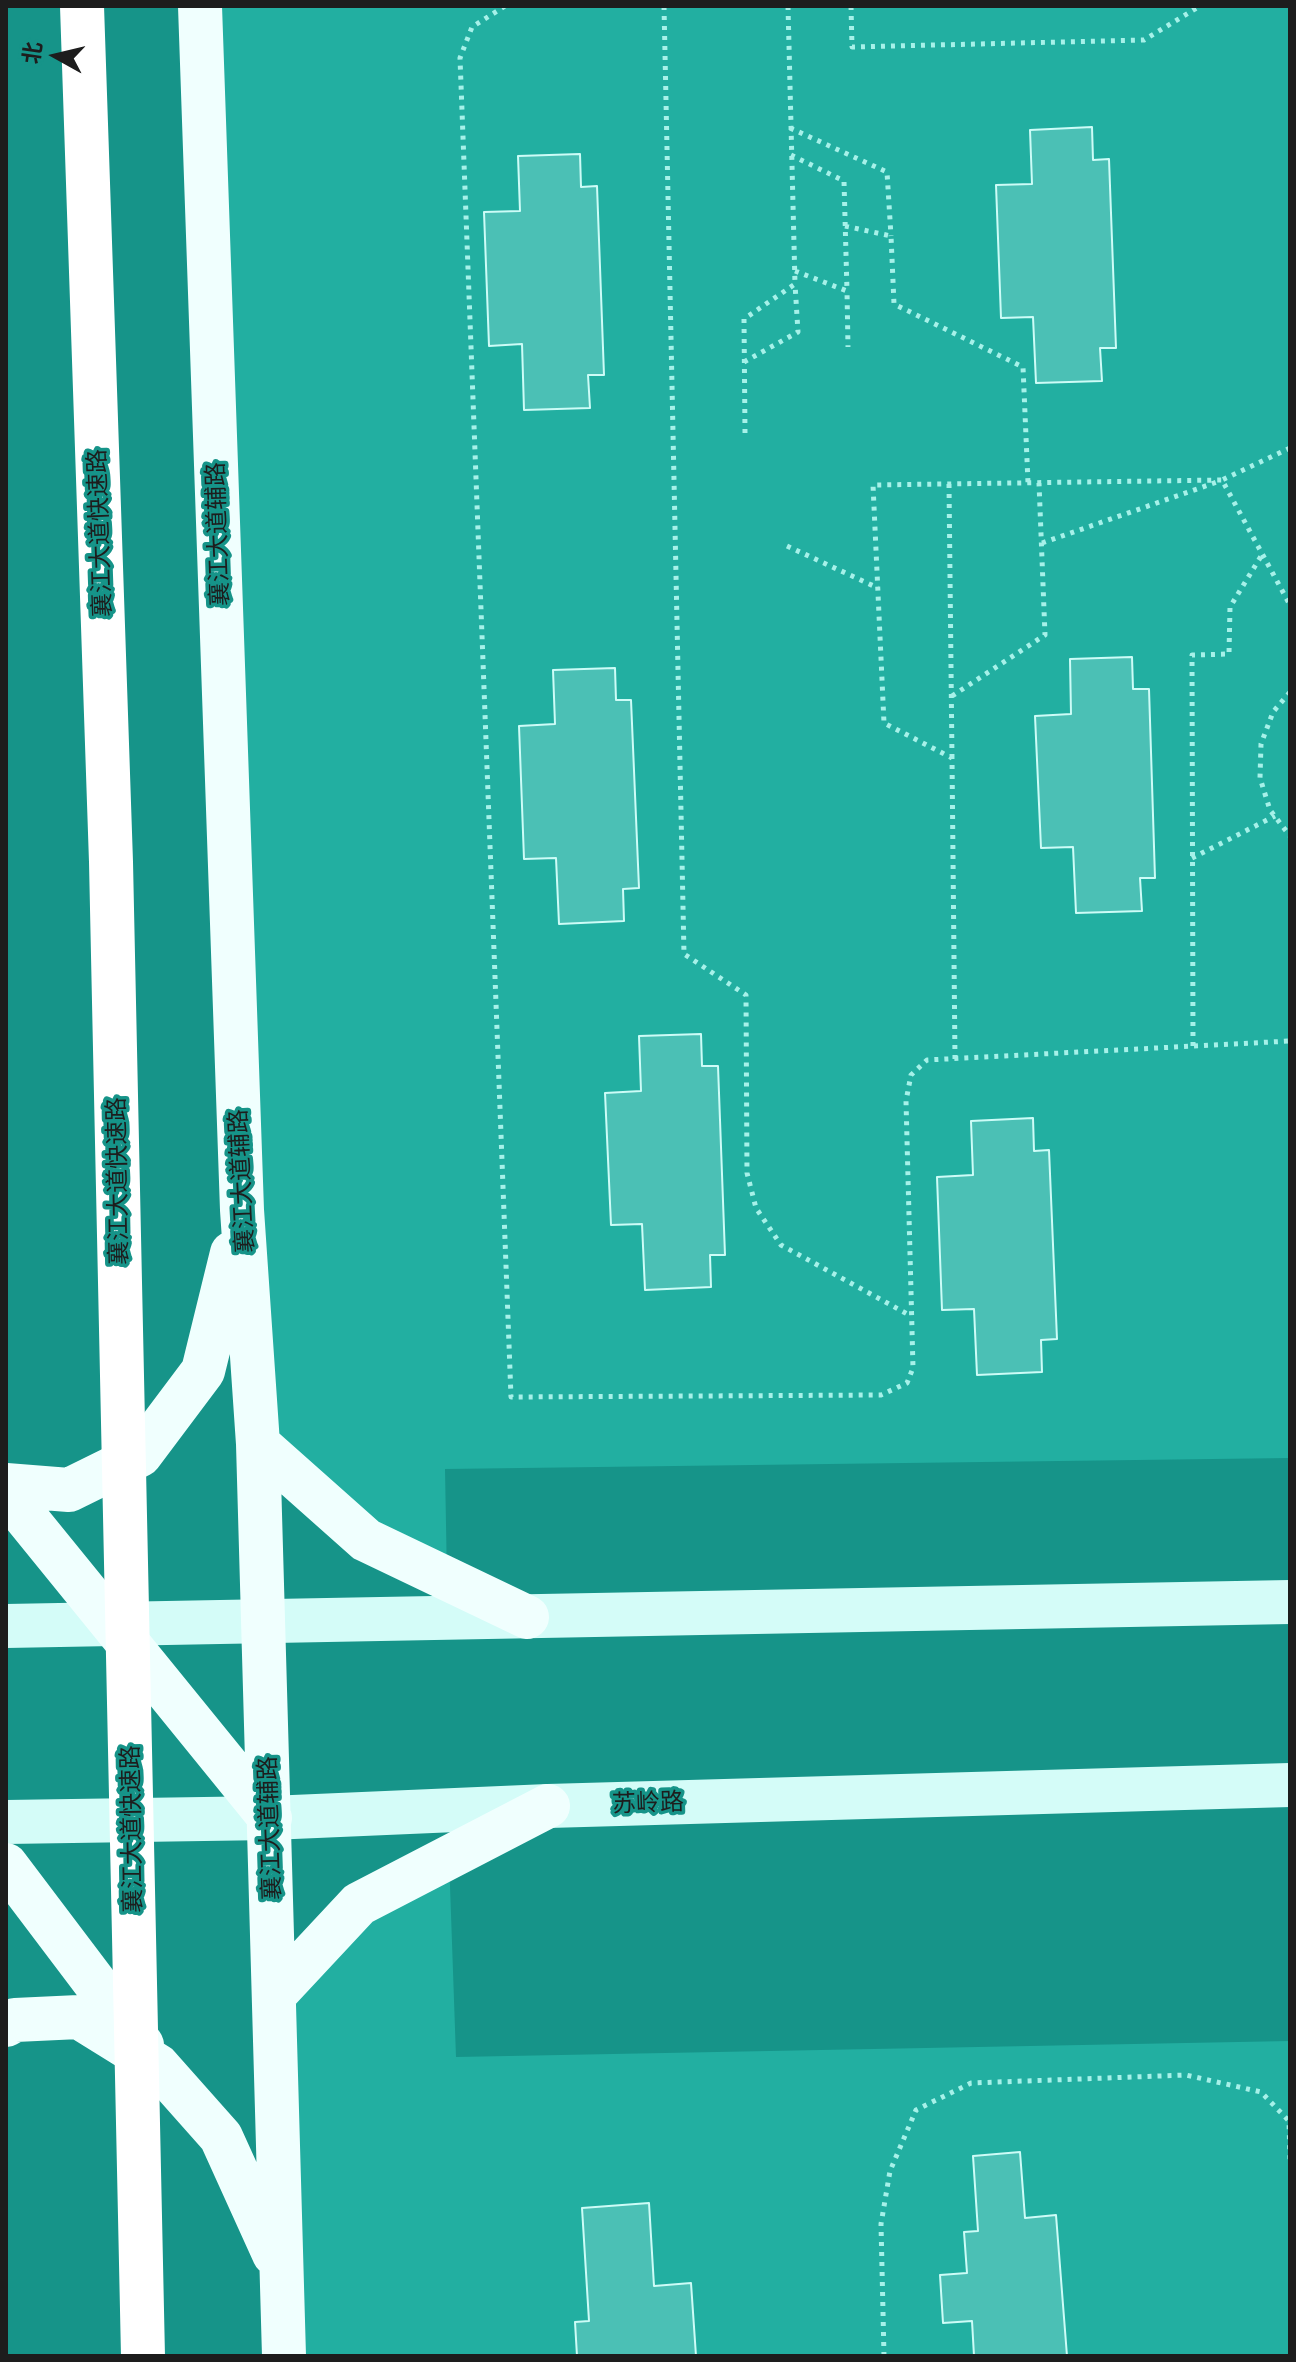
<!DOCTYPE html>
<meta charset="utf-8">
<style>
body{margin:0}
#map{position:relative;width:1296px;height:2362px;overflow:hidden;background:#169489;font-family:"Golos Text","Noto Sans SC",sans-serif}
canvas{display:block}
.frame{position:absolute;inset:0;border:8px solid #1d1d1d;pointer-events:none}
.north{position:absolute;left:16px;top:16px;width:80px;height:80px;-webkit-text-stroke:6px #169489;paint-order:stroke;rotate:278deg;font-size:22px;font-weight:700;line-height:32px;text-align:center;color:#1d1d1d}
.north::after{content:'';display:block;margin:auto;width:28px;height:36px;background:#1d1d1d;clip-path:polygon(50% 0,100% 100%,50% 72%,0 100%)}
</style>
<div id="map">
<canvas width="1296" height="2362"></canvas>
<div class="frame"></div>
<div class="north">北</div>
</div>
<script>
const ctx = document.querySelector('canvas').getContext('2d');
ctx.lineJoin = 'round';
function fill(path, color) { ctx.fillStyle = color; ctx.fill(path, 'evenodd'); }
function strokePath(path, color, width, dash) { ctx.strokeStyle = color; ctx.lineWidth = width; ctx.lineCap = dash ? 'butt' : 'round'; ctx.setLineDash(dash || []); ctx.stroke(path); }
function label(font, color, halo, rows, align = 'center') {
  ctx.font = font + ' "Golos Text","Noto Sans SC",sans-serif'; ctx.lineWidth = 7; ctx.setLineDash([]); ctx.textBaseline = 'middle'; ctx.strokeStyle = halo; ctx.fillStyle = color; for (const [text, x, y, turn = 0] of rows) {
    ctx.save(); ctx.translate(x, y); ctx.rotate((+turn || 0) * Math.PI / 180); ctx.textAlign = isNaN(turn) ? turn : align; if (halo) ctx.strokeText(text, 0, 0); ctx.fillText(text, 0, 0); ctx.restore();
  }
}
fill(new Path2D(`
 M200 6H1290V1458L445 1469 447 1579 258 1444Z
 M449 1857 456 2057 1290 2041V2356H284L275 1994Z`), '#22afa1');
const building = new Path2D(`
 M1092 127 1093 160 1109 159 1116 348H1100L1102 381 1036 383 1033 317 1001 318 996 185 1032 184 1030 130Z
 M580 154 581 187 597 186 604 375H588L590 408 524 410 522 344 489 346 484 212 520 211 518 156Z
 M1132 657 1133 689H1149L1155 878H1140L1142 911 1076 913 1073 847 1041 848 1035 716 1071 714 1070 659Z
 M615 668 616 700H631L639 888 623 889 624 921 559 924 556 858 524 859 519 726 555 724 553 670Z
 M701 1034 702 1066H718L725 1255H710L711 1287 645 1290 642 1224 611 1225 605 1093 641 1091 639 1036Z
 M1033 1118 1034 1151 1049 1150 1057 1339 1041 1340 1042 1372 977 1375 974 1309 942 1310 937 1177 973 1175 971 1121Z
 M1020 2152 1025 2218 1056 2215 1067 2356H974L972 2321 943 2323 940 2275 967 2273 964 2232 978 2231 973 2156Z
 M649 2203 654 2286 691 2283 696 2356H577L575 2322 589 2321 582 2208Z`);
fill(building, '#4bc0b5');
strokePath(building, '#cdfcf7', 2);
strokePath(new Path2D(`
 M505 6 472 27 460 58 511 1397 881 1395 907 1383 913 1368 906 1101 911 1075 927 1060 1290 1041
 M664 6 684 954 746 995 747 1173 756 1208 781 1245 911 1316
 M851 6 852 47 1144 40 1200 6
 M790 128 887 172 891 236
 M791 155 844 181 847 291
 M845 226 891 236 894 304 1023 367 1028 483
 M795 271 847 291 848 347
 M744 362 798 332 795 284
 M745 433 744 319 795 284 788 6
 M1290 448 1222 480 1290 605
 M949 484 952 758
 M1042 543 1217 482
 M787 546 878 588
 M1290 692 1273 712 1261 744 1260 778 1270 810 1290 836
 M952 696 1045 635 1039 483
 M1192 858 1275 816
 M1193 1046 1192 655 1229 654 1230 607 1263 553
 M955 1059 952 758 884 723 873 485 1222 480
 M884 2356 881 2224 890 2171 916 2110 971 2083 1186 2075 1261 2092 1289 2121 1290 2162`), '#a6f1e9', 5, [4, 6]);
strokePath(new Path2D(`
 M6 1626 1290 1602
 M6 1822 270 1818 548 1806 1290 1785`), '#d4fcf8', 44);
strokePath(new Path2D(`
 M200 6 242 1210 258 1444 284 2356
 M258 1444 366 1540 527 1617
 M6 1485 69 1490 140 1455 203 1371 232 1253
 M6 1493 270 1818
 M6 1865 142 2045
 M275 1994 359 1904 548 1806
 M6 2025 15 2020 79 2017 158 2066 221 2137 274 2254`), '#f0fffe', 44);
strokePath(new Path2D(`
 M82 6 111 862 143 2356`), '#fff', 44);
label('24px', '#1d1d1d', '#169489', [
 ["襄江大道快速路",100,533,-92],
 ["襄江大道辅路",218,534,-92],
 ["襄江大道快速路",118,1181,-91],
 ["襄江大道辅路",242,1181,-93],
 ["苏岭路",648,1803,-2],
 ["襄江大道辅路",270,1828,-92],
 ["襄江大道快速路",132,1829,-91]
]);
</script>
